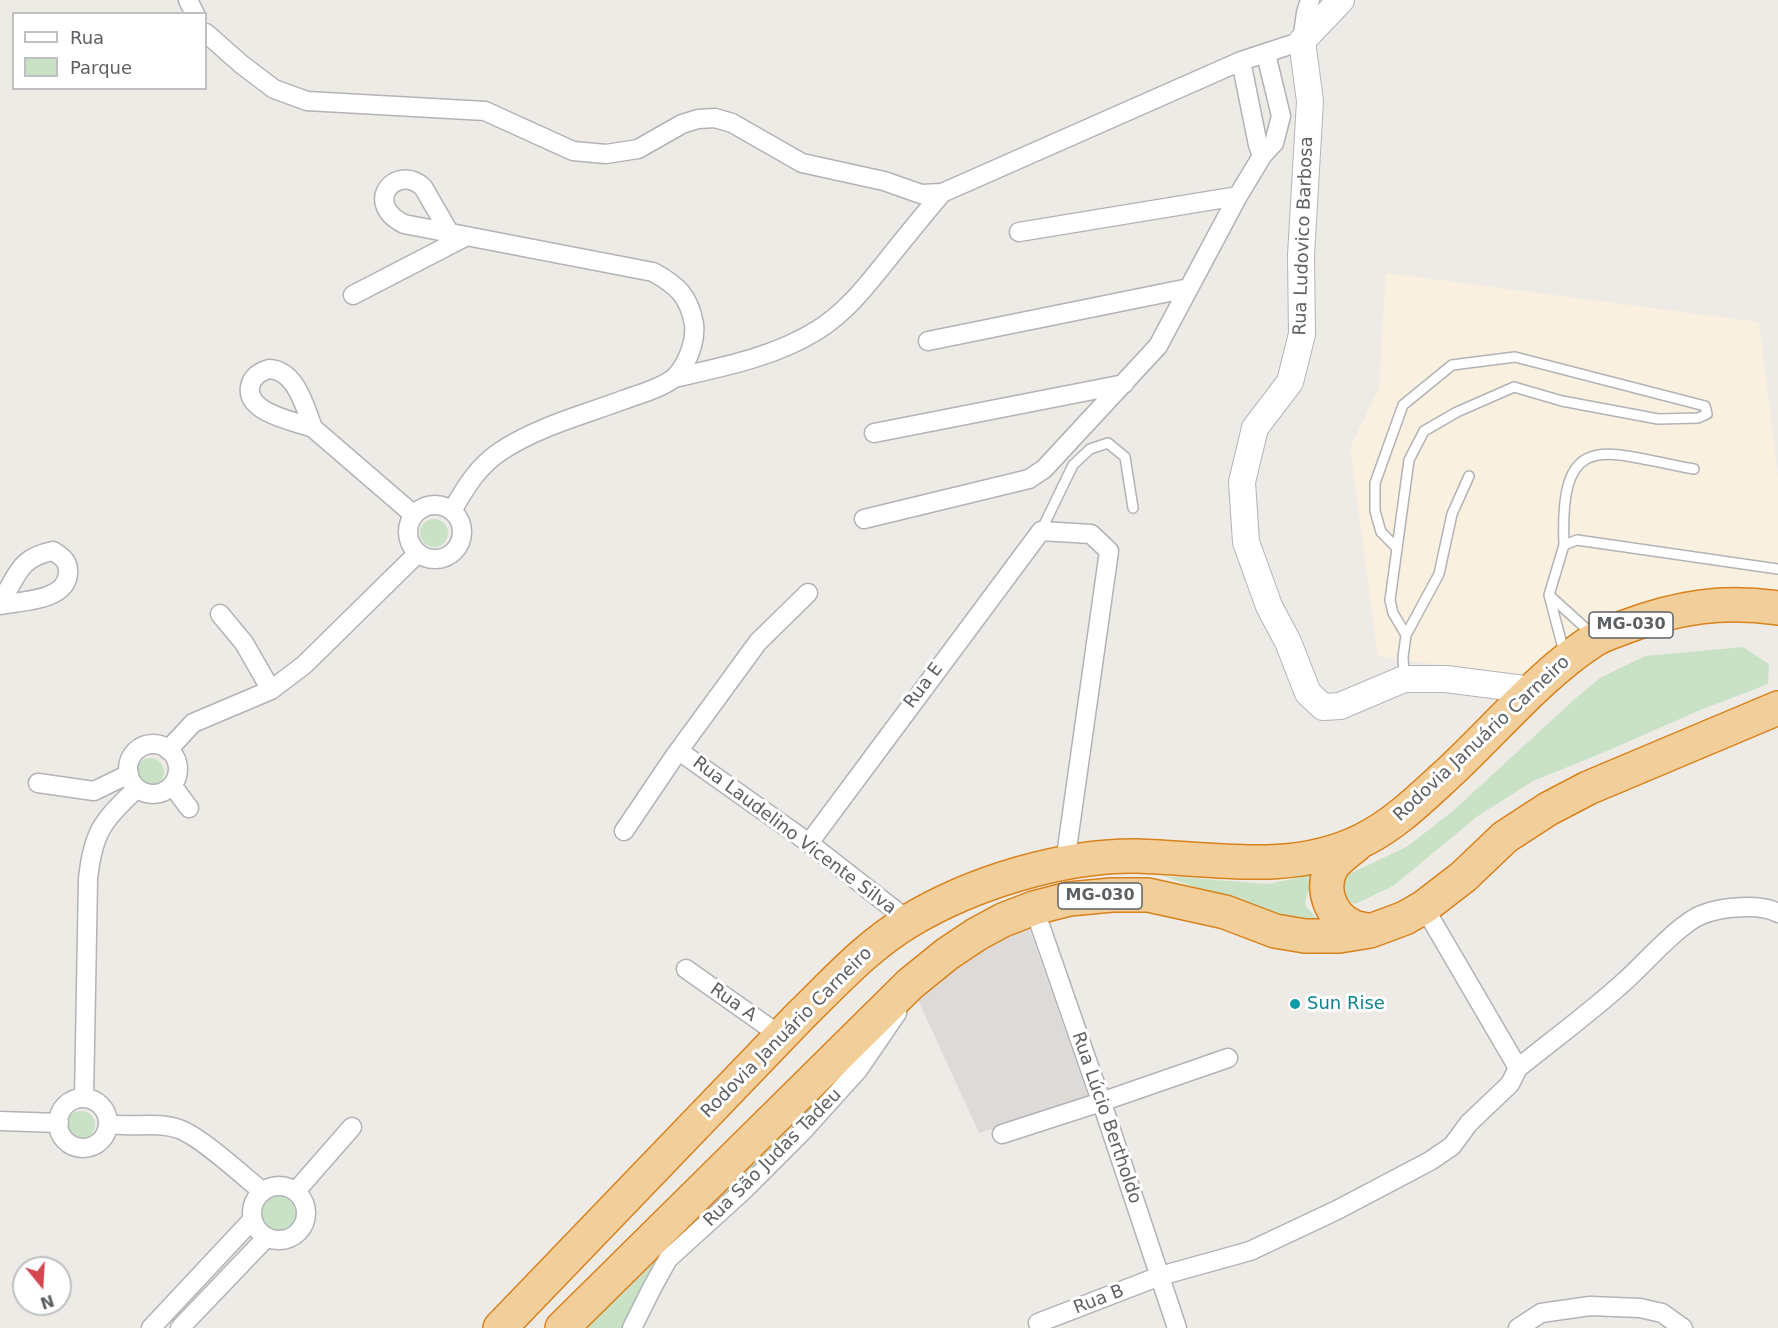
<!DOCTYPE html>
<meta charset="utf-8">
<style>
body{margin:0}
#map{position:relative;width:1778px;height:1328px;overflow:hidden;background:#eeebe6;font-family:"DejaVu Sans",sans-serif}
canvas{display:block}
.legend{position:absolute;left:12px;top:12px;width:195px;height:78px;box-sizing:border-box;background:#fff;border:2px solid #bec0c1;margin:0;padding:8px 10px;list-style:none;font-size:18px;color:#5d6164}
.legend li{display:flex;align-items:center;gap:12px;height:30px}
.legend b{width:30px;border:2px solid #bec0c1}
.north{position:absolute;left:12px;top:1256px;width:60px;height:60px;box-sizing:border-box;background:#fff;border:2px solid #bec0c1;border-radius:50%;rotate:162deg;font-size:16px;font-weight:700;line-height:24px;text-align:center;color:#5d6164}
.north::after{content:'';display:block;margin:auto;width:21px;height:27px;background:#d5454e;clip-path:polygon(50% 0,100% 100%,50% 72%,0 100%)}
</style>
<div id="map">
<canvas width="1778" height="1328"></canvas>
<ul class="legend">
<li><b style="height:8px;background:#fff"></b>Rua</li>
<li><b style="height:16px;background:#c9e2c5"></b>Parque</li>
</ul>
<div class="north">N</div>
</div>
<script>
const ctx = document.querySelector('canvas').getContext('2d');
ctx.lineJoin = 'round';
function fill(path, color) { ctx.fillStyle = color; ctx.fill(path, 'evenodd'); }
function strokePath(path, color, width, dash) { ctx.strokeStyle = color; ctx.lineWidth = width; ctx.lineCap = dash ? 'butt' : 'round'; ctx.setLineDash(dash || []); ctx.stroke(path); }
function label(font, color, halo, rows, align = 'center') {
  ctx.font = font + ' "DejaVu Sans",sans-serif'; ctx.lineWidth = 6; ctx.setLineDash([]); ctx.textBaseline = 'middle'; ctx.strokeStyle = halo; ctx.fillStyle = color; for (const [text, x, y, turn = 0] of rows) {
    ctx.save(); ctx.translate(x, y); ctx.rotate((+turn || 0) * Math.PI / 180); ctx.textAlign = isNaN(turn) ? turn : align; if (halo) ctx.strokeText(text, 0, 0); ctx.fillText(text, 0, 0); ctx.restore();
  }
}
fill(new Path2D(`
 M1386 273 1759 322 1778 476V601L1705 593 1531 678 1378 656 1350 448 1379 388Z`), '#faf0df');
fill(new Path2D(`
 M1028 925 1089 1099 979 1133 914 991 976 945Z`), '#dddad8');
fill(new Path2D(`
 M420 533a14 14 0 1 1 28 0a14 14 0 1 1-28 0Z
 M1743 647 1769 664 1768 684 1698 711 1607 751 1533 781 1478 816 1393 886 1355 904 1338 897 1343 877 1408 846 1454 810 1577 697 1600 678 1645 656Z
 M136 772a14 14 0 1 1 28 0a14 14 0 1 1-28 0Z
 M1321 873 1307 893 1305 905 1318 920 1278 917 1248 907 1164 876 1268 884Z
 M886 1016 822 1100 730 1193 625 1328H567Z
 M67 1125a14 14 0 1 1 28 0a14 14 0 1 1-28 0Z
 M258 1215a19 19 0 1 1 38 0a19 19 0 1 1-38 0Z`), '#c9e2c5');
const lane = new Path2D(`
 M1041 531 1073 465 1090 449 1108 443 1125 457 1133 508
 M1564 545C1559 425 1605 453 1694 469
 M1397 548 1381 532 1375 511V483L1403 405 1452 365 1515 357 1705 406 1707 414 1698 418 1658 419 1562 401 1514 387 1457 412 1424 431 1409 460 1390 600 1393 613 1406 635
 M1549 595 1592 634
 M1564 652 1549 595 1564 545 1577 540 1778 569
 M1404 676 1403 657 1406 635 1439 574 1452 514 1469 476`);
const street = new Path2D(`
 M188 0 195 14
 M206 33 241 64 274 89 307 101 485 111 573 151 606 154 638 149 682 124 698 119 715 118 732 123 802 163 884 181 921 194 942 193 1241 61 1302 41 1306 13 1310 0
 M1241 61 1258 145 1262 156
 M449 232 423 187C396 163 362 203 404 224L653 272C677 285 689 296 694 324 696 341 687 366 674 378 660 389 639 394 623 400 583 415 537 427 501 451 478 466 465 488 452 511
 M1019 232 1238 196
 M353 295 467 236
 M928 341 1189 288
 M269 369C296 370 305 407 313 428 294 421 246 413 250 387 252 376 260 372 269 369Z
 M674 378C722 367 774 357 816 331 844 314 864 289 884 264 903 240 922 217 942 193
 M313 428 414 515
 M874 433 1124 384
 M408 532a27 27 0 1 1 54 0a27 27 0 1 1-54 0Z
 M864 519 1029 479 1044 469 1158 346 1238 196 1262 156 1274 143 1281 116 1266 54
 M0 602C18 577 17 558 53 551 62 557 69 561 68 573 67 601 21 601 0 605
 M220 614 244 643 271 690
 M128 769a25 25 0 1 1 50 0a25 25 0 1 1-50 0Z
 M168 750 193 723 271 690 304 665 418 553
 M679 751 809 843 909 921
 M38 783 94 791 129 774
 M172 785 189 808
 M624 831 674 757 758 642 808 593
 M809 843 1041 531 1091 534 1109 551 1065 863
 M1034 908 1107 1118 1177 1328
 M686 969 781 1036
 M1518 1068C1554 1039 1591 1012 1625 981 1645 963 1679 924 1701 915 1720 907 1760 903 1778 913
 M84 1098 88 879C93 831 103 821 137 788
 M58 1123a25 25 0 1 1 50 0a25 25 0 1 1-50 0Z
 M0 1121 59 1123
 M109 1124C132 1128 157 1121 179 1129 200 1136 243 1176 262 1191
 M1002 1134 1101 1102 1228 1058
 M252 1213a27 27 0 1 1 54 0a27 27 0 1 1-54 0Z
 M296 1191 352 1127
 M1038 1323 1160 1276 1250 1251 1337 1210 1430 1161 1452 1146 1469 1123 1510 1084 1518 1068 1424 907
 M151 1328 253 1219
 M180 1328 267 1237
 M632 1328 652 1288 668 1259 745 1189 802 1132 858 1070 897 1013
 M1518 1328 1541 1313 1590 1306 1640 1308 1662 1313 1683 1328`);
const secondary = new Path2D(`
 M1341 0 1302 41 1310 101 1301 255 1302 334 1290 382 1255 428 1242 482 1246 542 1269 606 1288 642 1308 693 1323 707 1340 706 1404 679H1446L1524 689 1531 693`);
const highway = new Path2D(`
 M1356 845C1349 851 1337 859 1332 867 1320 888 1330 916 1352 926 1357 929 1365 929 1370 931
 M500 1328 800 1016C834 983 867 946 909 921 972 883 1063 855 1137 856 1213 858 1291 876 1363 840 1393 825 1417 802 1442 779 1491 735 1539 675 1594 640 1603 634 1615 631 1625 627 1677 607 1723 600 1778 608
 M562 1328 910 984 947 954 977 934 1003 920 1034 908 1069 899 1112 895H1148L1225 912 1275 931 1305 936H1339L1370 931 1405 918 1424 907 1463 877 1505 837 1548 809 1588 788 1778 708`);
strokePath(lane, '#b1b3b6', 12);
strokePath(street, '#b1b3b6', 21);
strokePath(secondary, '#b2b5b9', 28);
strokePath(highway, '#d9821b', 36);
strokePath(lane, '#fff', 9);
strokePath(street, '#fff', 18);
strokePath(secondary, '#fff', 26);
strokePath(highway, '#f1ce9a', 33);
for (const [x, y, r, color] of [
 [1295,1004,6,"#0f9aa8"]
]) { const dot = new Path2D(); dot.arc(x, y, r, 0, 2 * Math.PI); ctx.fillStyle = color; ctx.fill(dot); strokePath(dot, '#fff', 2); }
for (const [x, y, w] of [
 [1631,625,84],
 [1100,896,84]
]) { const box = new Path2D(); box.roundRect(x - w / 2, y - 13, w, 26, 4.5); ctx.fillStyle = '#fff'; ctx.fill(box); strokePath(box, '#5d6164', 1.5); }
label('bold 16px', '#5d6164', null, [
 ["MG-030",1631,625],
 ["MG-030",1100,896]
]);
label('18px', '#5d6164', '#fff', [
 ["Rua Ludovico Barbosa",1304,236,-88],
 ["Rua E",924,686,-53],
 ["Rodovia Januário Carneiro",1482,739,-43],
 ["Rua Laudelino Vicente Silva",794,836,37],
 ["Rua A",733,1003,35],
 ["Rodovia Januário Carneiro",787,1033,-45],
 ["Rua Lúcio Bertholdo",1106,1118,71],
 ["Rua São Judas Tadeu",773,1158,-45],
 ["Rua B",1099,1300,-21]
]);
label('18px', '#0d838f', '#fff', [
 ["Sun Rise",1307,1004]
], 'left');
</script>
